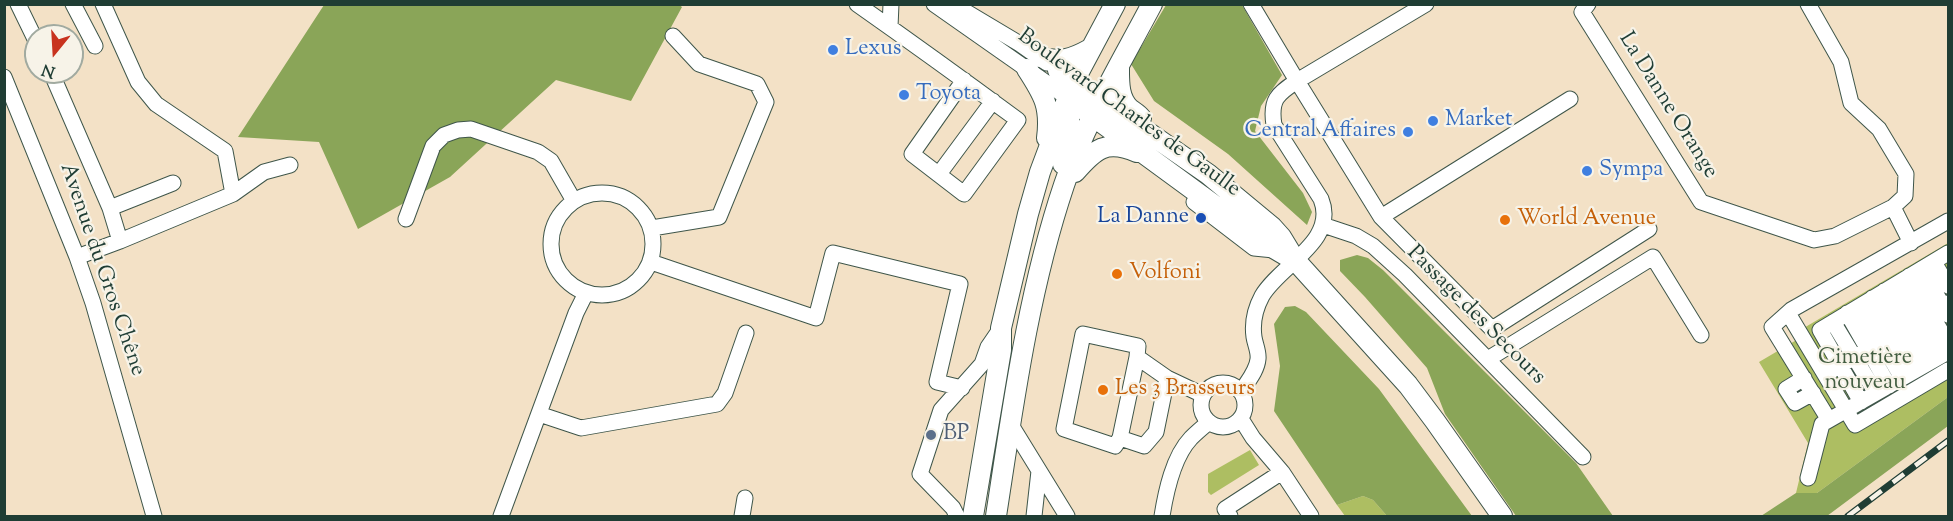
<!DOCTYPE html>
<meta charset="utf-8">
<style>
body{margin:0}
#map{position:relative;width:1953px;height:521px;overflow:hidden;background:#f3e1c6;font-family:"Sorts Mill Goudy",serif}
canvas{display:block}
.frame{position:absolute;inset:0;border:6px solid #1f3d34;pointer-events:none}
.north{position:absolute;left:24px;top:24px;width:60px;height:60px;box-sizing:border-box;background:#f7f3e8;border:2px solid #a1aaa0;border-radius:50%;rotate:198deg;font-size:16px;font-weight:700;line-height:24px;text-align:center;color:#1f3d34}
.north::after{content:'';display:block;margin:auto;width:21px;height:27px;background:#c8321e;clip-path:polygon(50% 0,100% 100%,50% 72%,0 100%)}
</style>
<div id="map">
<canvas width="1953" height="521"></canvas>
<div class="frame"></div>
<div class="north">N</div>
</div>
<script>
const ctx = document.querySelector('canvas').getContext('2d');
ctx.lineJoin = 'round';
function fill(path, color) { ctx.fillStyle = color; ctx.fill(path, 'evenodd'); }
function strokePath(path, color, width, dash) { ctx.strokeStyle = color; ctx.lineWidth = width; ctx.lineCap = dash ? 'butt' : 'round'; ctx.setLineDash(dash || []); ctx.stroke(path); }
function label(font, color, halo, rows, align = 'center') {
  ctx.font = font + ' "Sorts Mill Goudy",serif'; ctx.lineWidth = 4.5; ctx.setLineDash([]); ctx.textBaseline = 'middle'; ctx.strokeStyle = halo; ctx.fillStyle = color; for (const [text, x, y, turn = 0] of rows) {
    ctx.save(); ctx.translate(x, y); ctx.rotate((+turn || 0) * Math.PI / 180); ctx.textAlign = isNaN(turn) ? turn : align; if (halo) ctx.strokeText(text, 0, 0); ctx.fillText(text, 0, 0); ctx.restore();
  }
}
fill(new Path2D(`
 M1948 243V397L1817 493H1796L1808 443 1759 362 1805 335 1802 329Z
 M1250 450 1259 465 1211 495 1208 492V474Z
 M1363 496 1373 500 1387 516H1345L1337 505Z`), '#adbe62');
fill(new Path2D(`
 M678 4 682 7 631 101 556 80 450 177 358 229 319 142 238 137 324 5Z
 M1166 5H1242L1282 75 1261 106 1255 131 1303 193 1312 212 1307 225 1228 154 1154 101 1131 64Z
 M1357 255 1368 258 1383 270 1576 463 1613 516H1516L1445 414 1427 368 1365 297 1340 271V260Z
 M1295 306 1306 312 1379 389 1472 516H1387L1373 500 1363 496 1337 505 1274 411 1280 366 1274 324 1285 307Z
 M1948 397V426L1827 516H1761L1796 493H1817Z`), '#8aa558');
const minor = new Path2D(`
 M18 4 36 41
 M73 4 95 46
 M103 4 138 82 156 104 225 151 233 194
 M857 4C911 42 965 81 1018 120L964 194 912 154 964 80
 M934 4 1068 98
 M953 4 1020 44 1047 63
 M1426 4 1297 81 1381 217 1492 329 1649 229
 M1588 4 1582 12 1701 202 1814 240 1835 236 1893 207
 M1808 4 1841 62 1851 103 1879 129 1906 174 1905 196 1893 207 1911 243
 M890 27 891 4
 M51 72 110 208 120 241
 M4 77 77 257 93 303 154 516
 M939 174 993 101
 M551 244a51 51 0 1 1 102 0a51 51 0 1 1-102 0Z
 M1194 202 1254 248 1274 250
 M110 208 173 183
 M1381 217 1570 99
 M406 219 433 146 444 135 458 130 471 129 538 152 551 161 574 201
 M1323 225 1356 236 1373 246 1405 275 1583 457
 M652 228 719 217 766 102 757 84 699 64 673 36
 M77 257 120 241 233 194 264 172 290 165
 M651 262 816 318 833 253 960 284 937 382 962 388
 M1934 262 1948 286
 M1922 269 1948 315
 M1909 276 1948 343
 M1897 284 1939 357
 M1884 291 1927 364
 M1872 298 1914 371
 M1860 306 1902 378
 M1788 313 1855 425 1948 370
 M1847 313 1889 386
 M1833 322 1876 393
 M1488 359 1653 257 1701 335
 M1831 371 1948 303
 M1167 378 1137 357 1138 346 1083 334 1064 429 1115 446 1120 438 1144 446 1156 432 1167 378 1203 395
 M1804 378 1786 389 1795 403 1813 393
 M1201 405a22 22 0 1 1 44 0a22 22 0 1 1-44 0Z
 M1241 392C1247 382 1257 371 1258 359 1259 352 1255 344 1254 337 1252 323 1255 309 1262 296 1280 265 1338 241 1321 199L1274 125C1270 100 1277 94 1297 81L1251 4
 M1861 402 1820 330 1948 253
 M539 414 581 428 717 404 725 393 746 333
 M1241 419 1253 438 1282 472 1311 516
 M1829 420 1772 327 1791 310 1948 221
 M1011 425 1067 516
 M1120 438 1137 357
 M1808 478 1822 424 1948 352
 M501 516 576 313 586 293
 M742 516 745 498
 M957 516 953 508 920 474 941 410 982 364 988 347 1001 328
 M1034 516 1039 471
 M1162 516C1166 491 1173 457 1191 438 1197 432 1203 427 1209 422
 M1230 516 1225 509 1282 472`);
const major = new Path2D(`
 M1040 57C1060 63 1072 59 1090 49
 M1119 66C1119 81 1118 98 1130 109 1134 112 1138 114 1141 118
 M1027 69C1044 95 1051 107 1047 138
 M1058 70 1068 98 1070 131 1063 164
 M1074 81 1208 174 1272 227 1281 237 1295 260 1408 385 1435 421 1502 516
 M1068 98 1270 246 1292 259
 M1075 172C1095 149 1106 139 1137 152
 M973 516 1001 350V328L1028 214 1040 172 1074 81 1115 4
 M996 516C1013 406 1028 292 1064 185 1085 122 1121 63 1152 4`);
strokePath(minor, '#3f564a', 17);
strokePath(major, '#3f564a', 22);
strokePath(minor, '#fff', 15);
strokePath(major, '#fff', 20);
const rail = new Path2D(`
 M1848 516 1948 441`);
strokePath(rail, '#1f3d34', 7);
strokePath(rail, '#f7f3e8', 4.5, [14]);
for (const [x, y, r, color] of [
 [833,50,6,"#3f7fe0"],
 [904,95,6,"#3f7fe0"],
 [1433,121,6,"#3f7fe0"],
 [1408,132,6,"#3f7fe0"],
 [1587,171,6,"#3f7fe0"],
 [1201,218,6,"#1a4fb4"],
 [1505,220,6,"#e8710a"],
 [1117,274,6,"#e8710a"],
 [1103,390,6,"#e8710a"],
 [931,435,6,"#5c6f8a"]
]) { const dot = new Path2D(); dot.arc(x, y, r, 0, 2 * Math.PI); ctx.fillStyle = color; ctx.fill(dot); strokePath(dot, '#f7f3e8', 2); }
label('22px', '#366cbe', '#f7f3e8', [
 ["Lexus",845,50],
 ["Toyota",916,95],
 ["Market",1445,121],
 ["Central Affaires",1396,132,"right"],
 ["Sympa",1599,171]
], 'left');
label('22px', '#1f3d34', '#f7f3e8', [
 ["La Danne Orange",1667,106,58],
 ["Boulevard Charles de Gaulle",1128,114,36],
 ["Avenue du Gros Chêne",101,270,71],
 ["Passage des Secours",1475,316,45]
]);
label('22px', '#164399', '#f7f3e8', [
 ["La Danne",1189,218]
], 'right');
label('22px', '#c56008', '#f7f3e8', [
 ["World Avenue",1517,220],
 ["Volfoni",1129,274],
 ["Les 3 Brasseurs",1115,390]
], 'left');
label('22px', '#425d40', '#f7f3e8', [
 ["Cimetière",1865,359],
 ["nouveau",1865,384]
]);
label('22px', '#4e5e75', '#f7f3e8', [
 ["BP",943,435]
], 'left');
</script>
